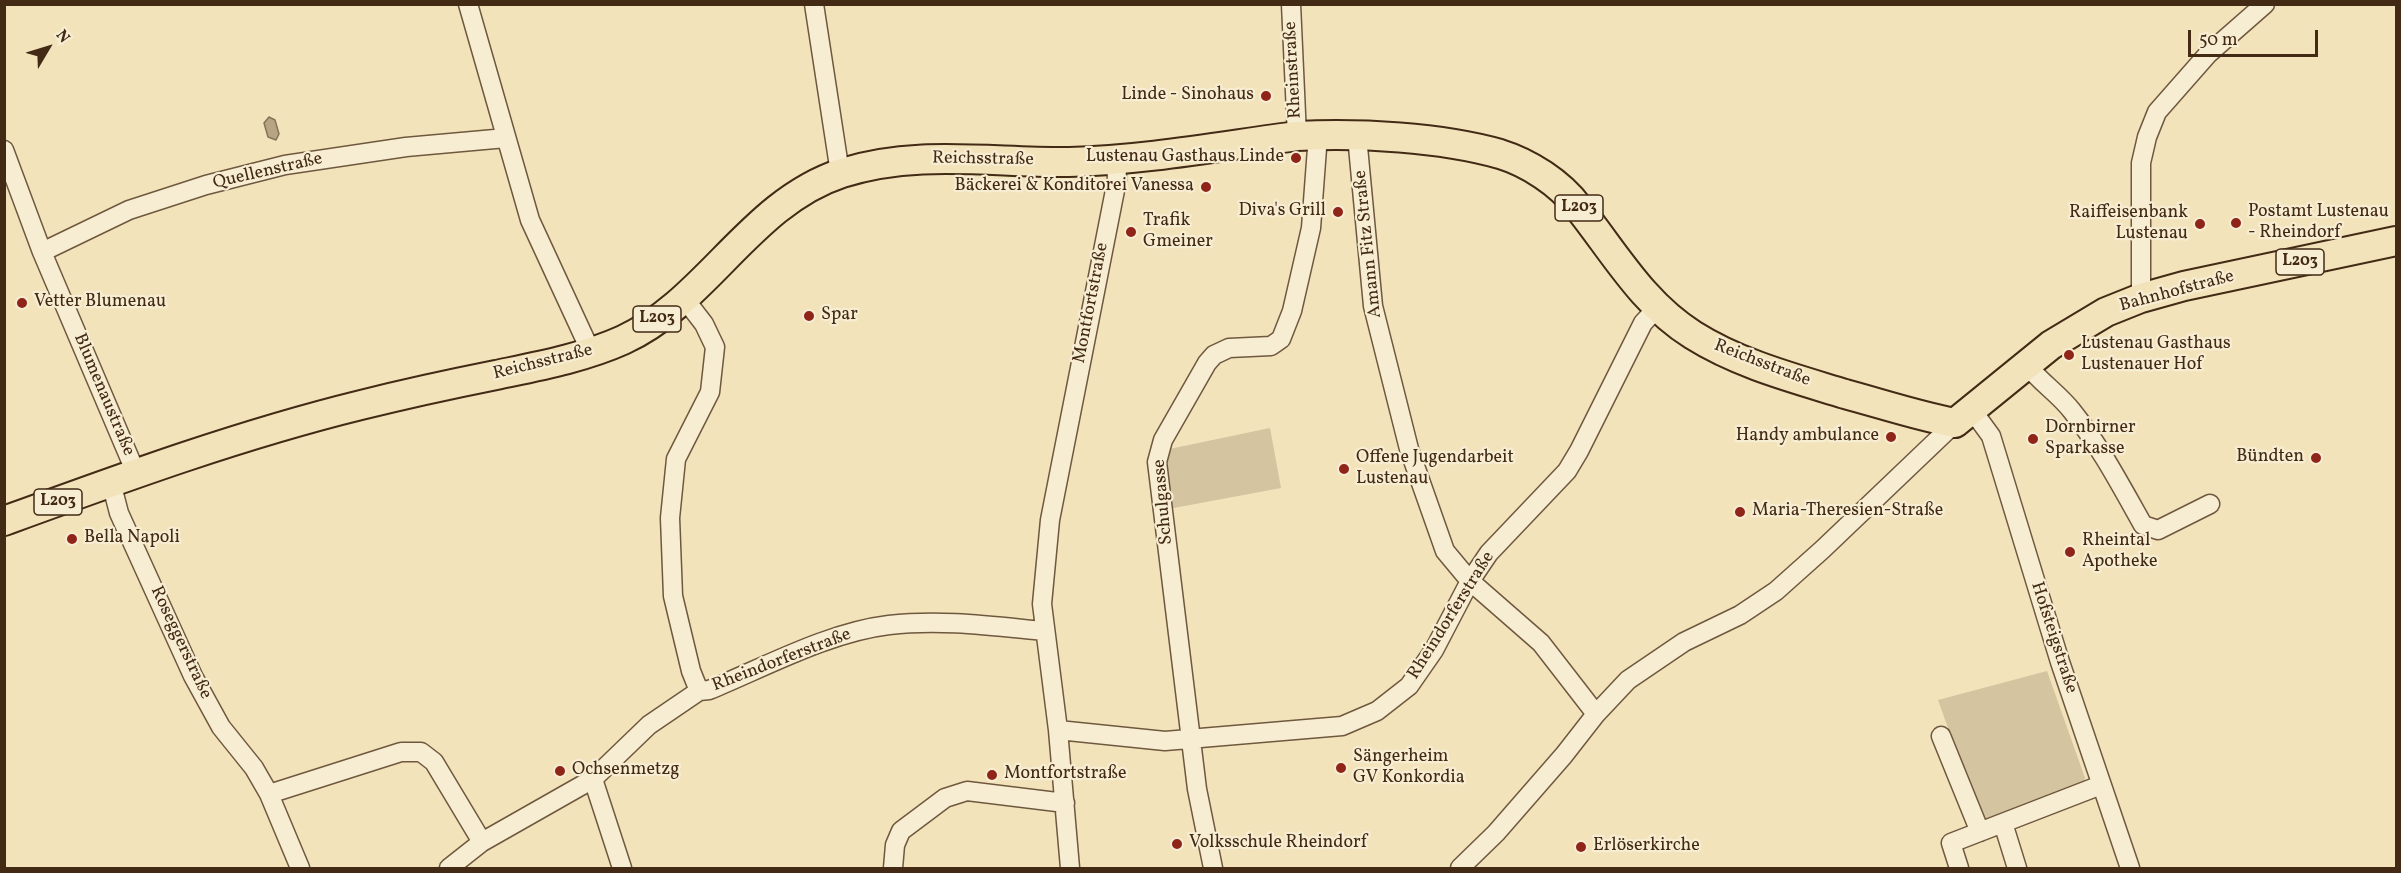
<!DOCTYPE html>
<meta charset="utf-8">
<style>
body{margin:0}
#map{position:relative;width:2401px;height:873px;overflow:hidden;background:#f2e3bb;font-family:Vollkorn,serif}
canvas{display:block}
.frame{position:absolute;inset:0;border:6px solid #432a15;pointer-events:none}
.north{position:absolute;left:18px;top:18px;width:60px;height:60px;-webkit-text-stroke:4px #f7edd3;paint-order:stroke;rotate:52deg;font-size:16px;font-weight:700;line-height:24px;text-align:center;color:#432a15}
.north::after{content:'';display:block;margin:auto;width:21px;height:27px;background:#432a15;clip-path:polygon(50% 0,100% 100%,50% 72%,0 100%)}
.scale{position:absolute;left:2188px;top:30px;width:130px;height:27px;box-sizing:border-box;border:3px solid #432a15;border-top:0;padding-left:8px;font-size:18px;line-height:21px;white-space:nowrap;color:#432a15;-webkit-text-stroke:4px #f7edd3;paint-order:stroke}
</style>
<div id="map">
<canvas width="2401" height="873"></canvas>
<div class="frame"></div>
<div class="north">N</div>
<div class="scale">50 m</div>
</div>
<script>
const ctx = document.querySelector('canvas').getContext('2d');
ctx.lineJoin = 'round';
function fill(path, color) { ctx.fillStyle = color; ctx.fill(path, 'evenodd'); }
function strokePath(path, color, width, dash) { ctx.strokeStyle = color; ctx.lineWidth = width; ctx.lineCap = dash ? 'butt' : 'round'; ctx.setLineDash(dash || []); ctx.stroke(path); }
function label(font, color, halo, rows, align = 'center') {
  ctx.font = font + ' Vollkorn,serif'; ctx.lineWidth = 4.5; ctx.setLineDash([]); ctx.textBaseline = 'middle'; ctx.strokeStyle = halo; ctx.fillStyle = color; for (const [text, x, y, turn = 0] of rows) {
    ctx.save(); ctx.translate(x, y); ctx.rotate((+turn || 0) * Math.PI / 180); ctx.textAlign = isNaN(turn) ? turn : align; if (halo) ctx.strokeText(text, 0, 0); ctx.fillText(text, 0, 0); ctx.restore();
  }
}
fill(new Path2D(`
 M1270 428 1281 488 1163 510 1160 451Z
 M2047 671 2085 778 2083 784 1986 820 1980 817 1938 700Z`), '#d4c49f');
const water = new Path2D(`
 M269 117 275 120 279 134 276 140 268 137 264 123Z`);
fill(water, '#b6a483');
strokePath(water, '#887357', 1.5);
const street = new Path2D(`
 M468 4 530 220 591 352
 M814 4 840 173
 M1291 4 1297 136
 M1357 136 1373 306 1409 449 1445 551 1470 581 1541 643 1596 714
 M4 150 42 252 136 473
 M42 252 129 210 206 185 285 165 406 147 506 138
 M684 298 704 324 715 347 710 392 676 459 670 518 673 596 691 671 699 691
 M2141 298V163L2147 137 2157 112 2208 54 2265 4
 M2027 365C2040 382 2059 394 2072 411 2100 446 2121 486 2143 525L2158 530 2210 504
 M1972 410 1991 436 2060 662 2130 868
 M111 482 119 513 193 676 221 727 254 768 269 794 300 868
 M1058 730 1165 741 1342 726 1377 711 1409 686 1434 650 1470 581 1489 553 1567 471 1579 451 1643 323 1658 307
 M1941 736 1980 832
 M593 779 622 868
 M269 794 401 752H421L434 762 482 842
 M2003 823 2017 868
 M449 868 482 842 593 779 649 725 699 691 709 690C765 667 829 632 889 625 941 619 992 626 1044 631
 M893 868 895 845 901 831 945 798 967 791 1065 803
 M1070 868 1058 730 1042 604 1050 520 1117 180 1116 159
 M1213 868 1197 789 1157 462 1163 440 1207 363 1214 355 1229 348 1271 346 1281 339 1292 311 1311 228 1318 135
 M1460 868 1496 833 1564 755 1596 714 1628 680 1684 642 1740 615 1776 591 1823 549 1955 423
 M1959 868 1951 843 2101 785`);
const primary = new Path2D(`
 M4 521C122 478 239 435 361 405 405 394 451 384 496 375 539 366 583 358 623 340 708 301 750 203 842 173 916 149 993 163 1069 162 1146 160 1221 146 1297 136 1360 133 1440 137 1500 154 1529 163 1560 183 1578 207 1614 252 1642 303 1693 335 1739 364 1793 378 1845 394 1882 404 1918 416 1955 423L2051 345 2106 312 2141 298 2184 286 2396 241`);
strokePath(street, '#6f583e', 21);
strokePath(primary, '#432a15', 32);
strokePath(street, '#f7edd3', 18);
strokePath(primary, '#f2e3bb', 28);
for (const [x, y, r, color] of [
 [1266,96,6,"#8f2418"],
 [1296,158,6,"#8f2418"],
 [1206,187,6,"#8f2418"],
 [1338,212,6,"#8f2418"],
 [2236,223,6,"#8f2418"],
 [2200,224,6,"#8f2418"],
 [1131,232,6,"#8f2418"],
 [22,303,6,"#8f2418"],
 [809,316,6,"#8f2418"],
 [2069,355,6,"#8f2418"],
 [1891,437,6,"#8f2418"],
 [2033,439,6,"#8f2418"],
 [2316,458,6,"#8f2418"],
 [1344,469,6,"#8f2418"],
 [1740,512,6,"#8f2418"],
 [72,539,6,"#8f2418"],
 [2070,552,6,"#8f2418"],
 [1341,768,6,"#8f2418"],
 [560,771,6,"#8f2418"],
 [992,775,6,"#8f2418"],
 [1177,844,6,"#8f2418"],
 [1581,847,6,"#8f2418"]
]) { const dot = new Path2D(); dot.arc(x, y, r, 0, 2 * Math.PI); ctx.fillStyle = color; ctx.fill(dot); strokePath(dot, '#f7edd3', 2); }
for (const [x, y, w] of [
 [1579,208,48],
 [2300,262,48],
 [657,319,48],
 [58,502,48]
]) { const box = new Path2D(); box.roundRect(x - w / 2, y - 13, w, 26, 4.5); ctx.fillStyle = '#f7edd3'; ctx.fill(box); strokePath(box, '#432a15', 1.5); }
label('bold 16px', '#432a15', null, [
 ["L203",1579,208],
 ["L203",2300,262],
 ["L203",657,319],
 ["L203",58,502]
]);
label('18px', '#432a15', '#f7edd3', [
 ["Rheinstraße",1294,70,-93],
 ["Reichsstraße",983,160,1],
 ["Quellenstraße",268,172,-13],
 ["Amann Fitz Straße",1369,244,-96],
 ["Bahnhofstraße",2177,292,-15],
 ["Montfortstraße",1092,303,-79],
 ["Reichsstraße",543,363,-14],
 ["Reichsstraße",1762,364,21],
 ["Blumenaustraße",103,395,67],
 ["Schulgasse",1164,502,-95],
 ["Rheindorferstraße",1452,616,-58],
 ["Hofsteigstraße",2053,638,72],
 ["Roseggerstraße",180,643,65],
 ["Rheindorferstraße",782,661,-21]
]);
label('18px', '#432a15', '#f7edd3', [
 ["Linde - Sinohaus",1254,96,"right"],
 ["Lustenau Gasthaus Linde",1284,158,"right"],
 ["Bäckerei & Konditorei Vanessa",1194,187,"right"],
 ["Diva's Grill",1326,212,"right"],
 ["Postamt Lustenau",2248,213],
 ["- Rheindorf",2248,234],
 ["Raiffeisenbank",2188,214,"right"],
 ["Lustenau",2188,235,"right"],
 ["Trafik",1143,222],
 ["Gmeiner",1143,243],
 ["Vetter Blumenau",34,303],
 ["Spar",821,316],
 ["Lustenau Gasthaus",2081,345],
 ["Lustenauer Hof",2081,366],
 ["Dornbirner",2045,429],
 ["Sparkasse",2045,450],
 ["Handy ambulance",1879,437,"right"],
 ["Bündten",2304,458,"right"],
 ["Offene Jugendarbeit",1356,459],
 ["Lustenau",1356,480],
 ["Maria-Theresien-Straße",1752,512],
 ["Bella Napoli",84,539],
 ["Rheintal",2082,542],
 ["Apotheke",2082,563],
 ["Sängerheim",1353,758],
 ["GV Konkordia",1353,779],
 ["Ochsenmetzg",572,771],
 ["Montfortstraße",1004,775],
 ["Volksschule Rheindorf",1189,844],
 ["Erlöserkirche",1593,847]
], 'left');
</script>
